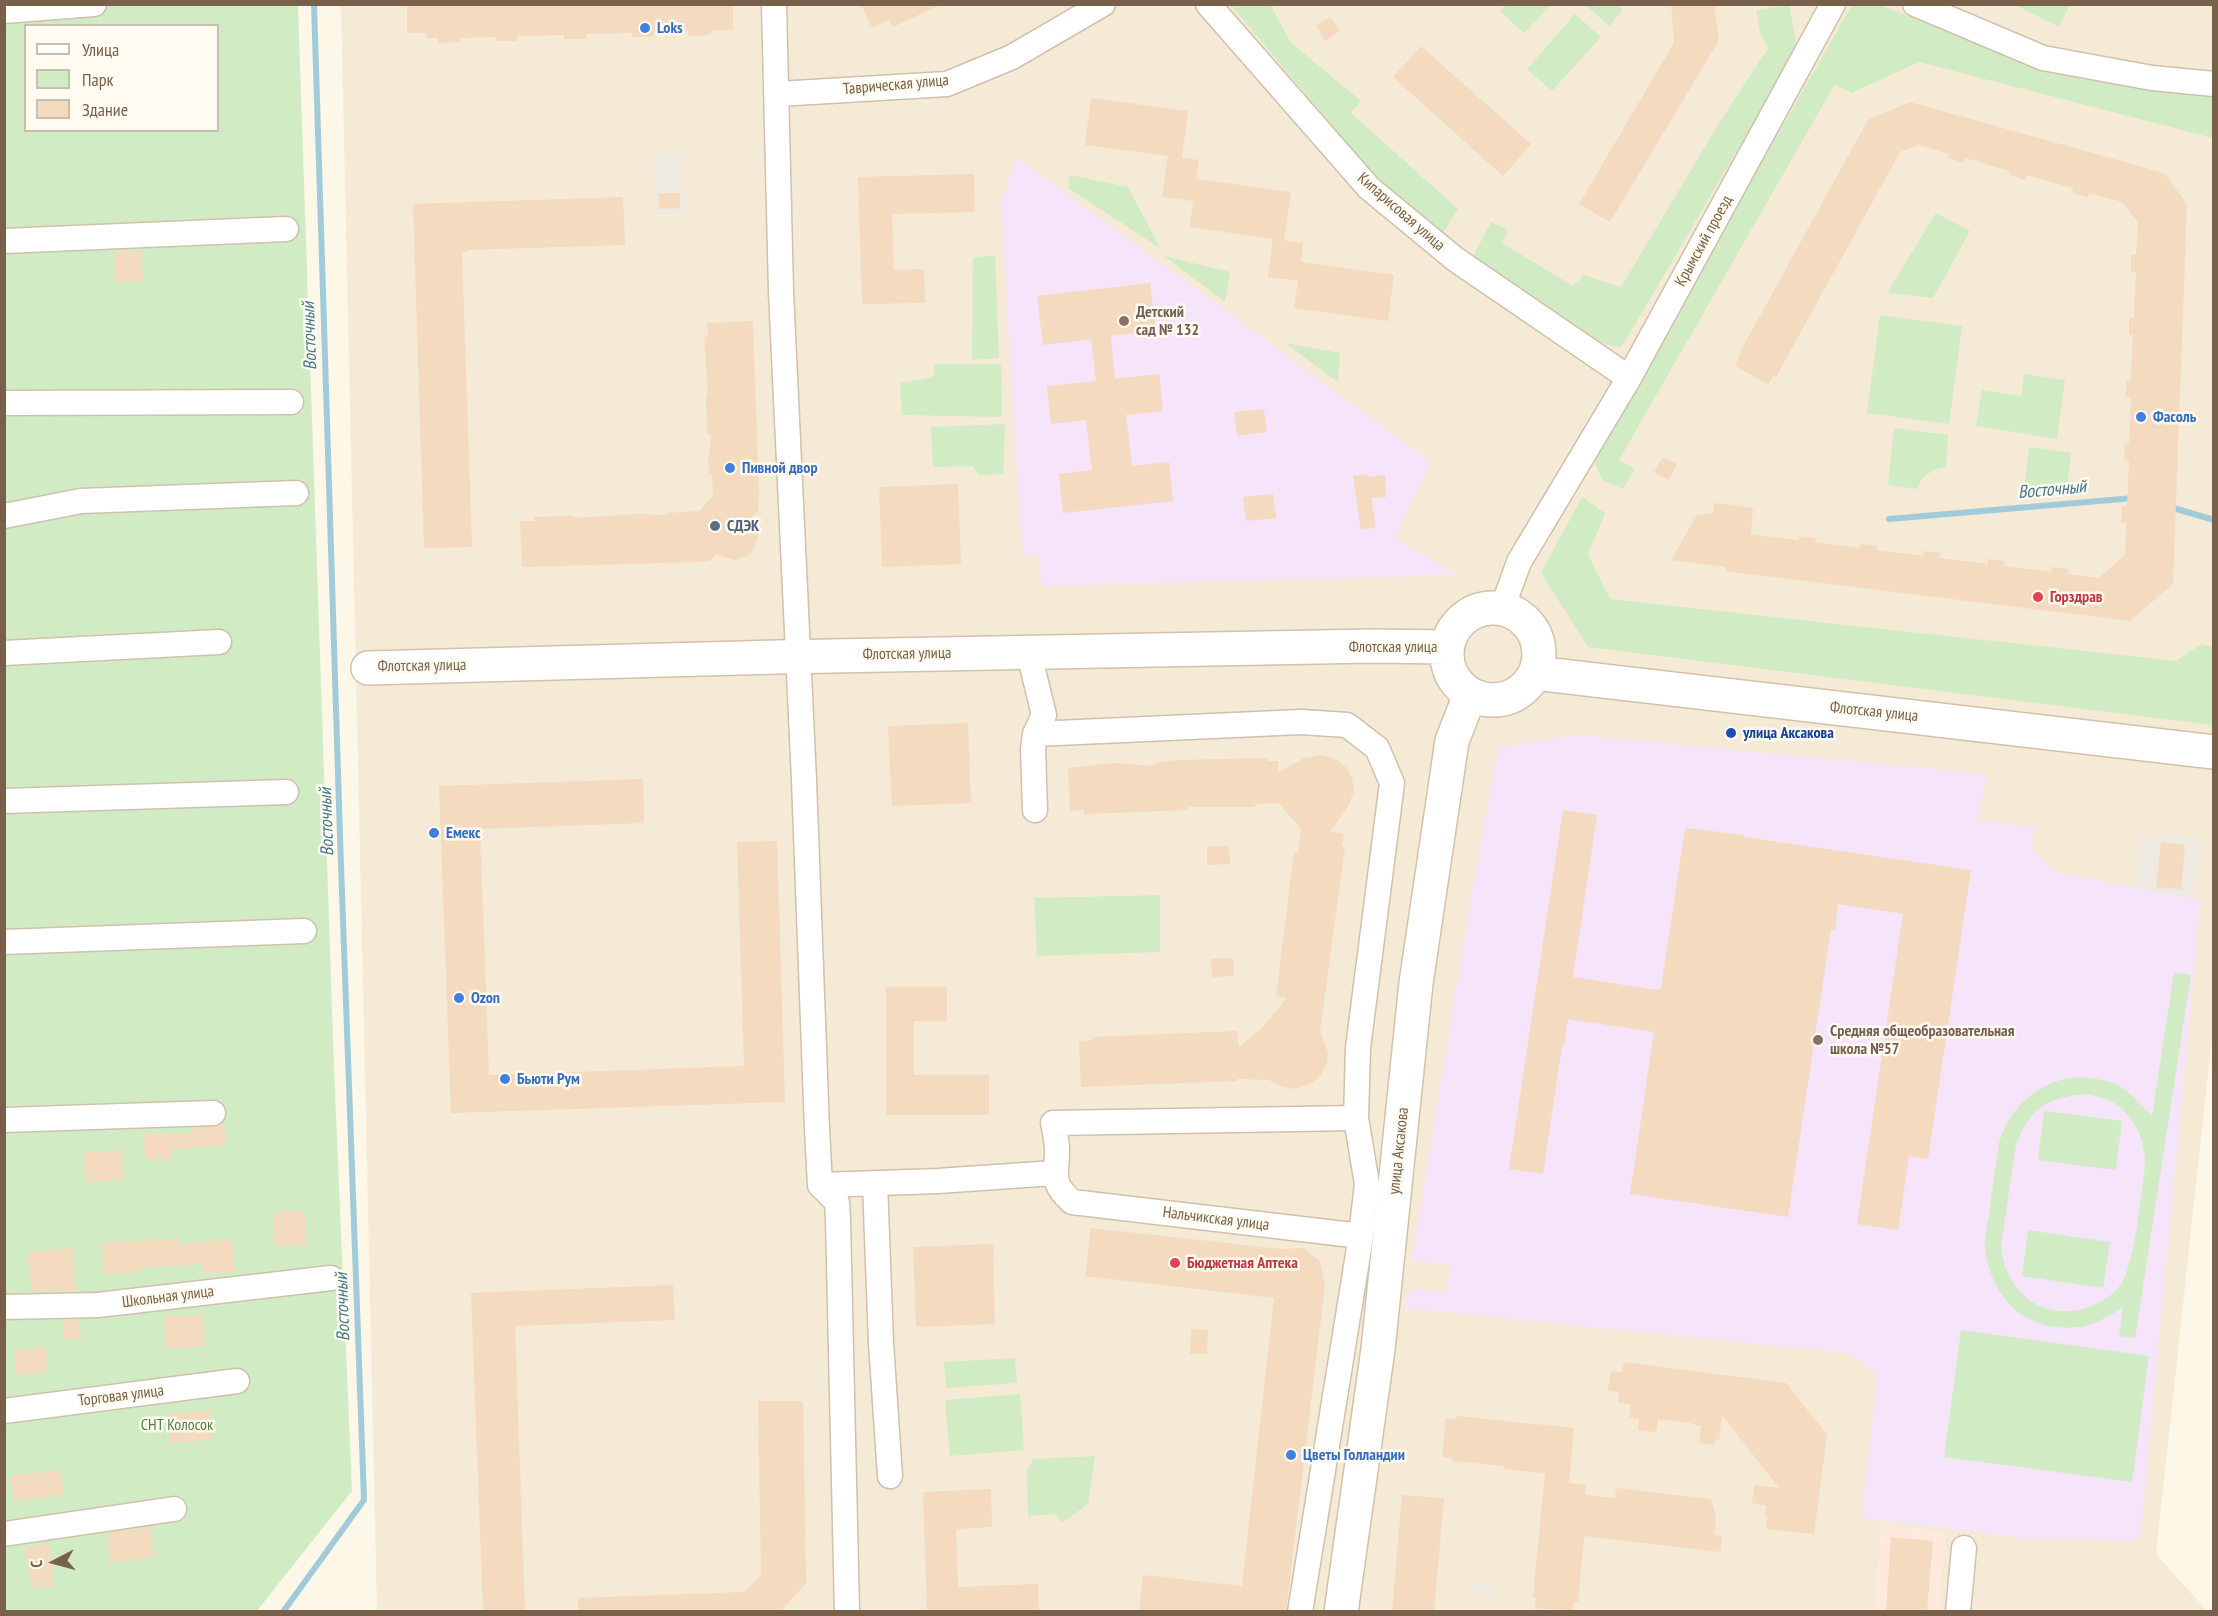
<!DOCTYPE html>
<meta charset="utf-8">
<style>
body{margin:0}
#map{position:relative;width:2218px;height:1616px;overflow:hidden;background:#fdf7e8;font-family:"PT Sans Narrow",sans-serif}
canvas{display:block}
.frame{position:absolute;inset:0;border:6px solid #79604a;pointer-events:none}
.legend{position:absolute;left:24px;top:24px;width:195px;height:108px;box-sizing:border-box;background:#fffbf0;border:2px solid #c9bdae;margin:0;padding:8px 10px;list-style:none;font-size:18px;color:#79604a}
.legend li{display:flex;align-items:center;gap:12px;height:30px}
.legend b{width:30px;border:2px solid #c9bdae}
.north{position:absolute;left:24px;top:1532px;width:60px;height:60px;-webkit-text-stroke:4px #fffbf0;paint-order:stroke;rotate:264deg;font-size:16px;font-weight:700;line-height:24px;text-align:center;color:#79604a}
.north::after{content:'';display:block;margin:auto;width:21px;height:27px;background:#79604a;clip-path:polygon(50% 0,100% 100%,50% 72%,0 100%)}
</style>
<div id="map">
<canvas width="2218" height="1616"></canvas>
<div class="frame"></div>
<ul class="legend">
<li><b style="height:8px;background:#fff"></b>Улица</li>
<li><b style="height:16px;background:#d1ecc5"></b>Парк</li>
<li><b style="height:16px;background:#f4dabe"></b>Здание</li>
</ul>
<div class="north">С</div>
</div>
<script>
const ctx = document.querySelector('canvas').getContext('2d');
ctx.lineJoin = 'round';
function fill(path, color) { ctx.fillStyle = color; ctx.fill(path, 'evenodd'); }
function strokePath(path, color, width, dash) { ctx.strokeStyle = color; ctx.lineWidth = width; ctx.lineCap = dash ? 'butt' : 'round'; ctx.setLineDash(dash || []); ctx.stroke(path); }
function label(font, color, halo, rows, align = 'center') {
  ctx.font = font + ' "PT Sans Narrow",sans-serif'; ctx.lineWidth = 5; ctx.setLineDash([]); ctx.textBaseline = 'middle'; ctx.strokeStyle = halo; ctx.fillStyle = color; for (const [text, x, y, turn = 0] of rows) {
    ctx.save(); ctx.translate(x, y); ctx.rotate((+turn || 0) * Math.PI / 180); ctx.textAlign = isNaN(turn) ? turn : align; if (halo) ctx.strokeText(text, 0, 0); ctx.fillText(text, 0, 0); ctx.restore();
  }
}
fill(new Path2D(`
 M341 5H2213L2214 1018 2156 1554 2207 1611H377Z`), '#f5ead6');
fill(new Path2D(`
 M1882 1526 1945 1531 1939 1611 1874 1612Z`), '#feeadc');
fill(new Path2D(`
 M653 153H683L685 213 655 214Z
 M2140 835 2192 838 2200 842 2194 898 2134 891Z
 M1471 1582 1496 1585 1494 1597 1470 1594Z`), '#eee9e1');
fill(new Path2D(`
 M1017 157 1431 462 1395 538 1458 575 1042 586 1039 555 1023 556 1015 441 1001 202Z
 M1577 735 1987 774 1978 820 2034 827 2032 848 2055 872 2201 900 2140 1541 2020 1538 1862 1518 1877 1374 1848 1353 1404 1308 1411 1289 1447 1293 1450 1265 1412 1260 1472 891 1499 747Z`), '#f5e4fa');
fill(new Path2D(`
 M5 5H298L334 1068 352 1491 257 1611H5ZM26 26H218V130H26Z
 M1231 5H1271L1290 42 1361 101 1351 113 1458 209 1442 234 1379 182Z
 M1506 5V4L1551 5 1524 33 1500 11Z
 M1586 5H1617L1623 10 1609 26Z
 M1789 5 1797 49 1621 348 1601 343 1473 257 1491 222 1508 230 1502 243 1573 286 1584 275 1621 287 1718 125 1768 48 1760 32 1756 10Z
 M1852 5H1880L2041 67 2213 94V138L1919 62 1851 93 1835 84 1619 460 1635 469 1623 489 1603 481 1592 458Z
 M2015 5H2070L2059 27Z
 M1575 14 1601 37 1552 91 1527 69Z
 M1070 175 1128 187 1160 248 1068 188Z
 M1936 213 1970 231 1933 298 1887 293Z
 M995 256 999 358 972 360 973 257Z
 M1164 256 1230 272 1225 302Z
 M1880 315 1962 326 1949 424 1867 413Z
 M1285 343 1340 353 1338 382Z
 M935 364H1001L1002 417 902 415 900 383 925 379 933 376Z
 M2024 374 2065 380 2057 439 1976 426 1982 390 2021 396Z
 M1005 424 1003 474 978 475 973 466 933 467 931 427Z
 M1894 428 1948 435 1946 467C1932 469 1921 476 1917 489L1888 485Z
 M2029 447 2071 453 2066 495 2024 490Z
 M1582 497 1605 513 1588 555 1610 599 2176 661 2201 644 2213 647V725L1588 647 1541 573Z
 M1160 895V952L1037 956 1034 898Z
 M2174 972 2191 975 2135 1338 2119 1336 2123 1307C2109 1316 2095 1325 2078 1327 2025 1333 1991 1298 1985 1248 1984 1238 1987 1226 1989 1216 1992 1192 1995 1168 1999 1143 2011 1101 2051 1070 2096 1079 2102 1080 2109 1081 2114 1083 2130 1091 2140 1104 2152 1116ZM2085 1094C2093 1096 2102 1097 2108 1100 2134 1112 2146 1140 2145 1167 2141 1195 2135 1267 2119 1287 2112 1296 2100 1303 2089 1307 2043 1323 2004 1292 2001 1245L2016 1145C2030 1107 2047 1098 2085 1094Z
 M2044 1111 2122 1121 2116 1170 2038 1160Z
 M2028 1230 2110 1242 2103 1288 2022 1276Z
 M1961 1330 2149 1356 2132 1482 1944 1457Z
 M1015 1358 1017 1383 946 1388 944 1362Z
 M1020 1394 1024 1450 950 1456 945 1400Z
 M1095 1456 1088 1504 1062 1523 1055 1514 1028 1516 1027 1471 1033 1459Z`), '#d1ecc5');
strokePath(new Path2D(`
 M2170 507 2214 520
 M1889 519 2134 498
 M283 1612 364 1500 340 837 314 4`), '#a1cbdb', 6);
fill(new Path2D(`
 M407 4H733V30H711V35L689 36 688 31 654 32V37H632V33L586 34V39H564V35L517 36V41H496V37L461 38V42L439 43 438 38H427L426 33H407Z
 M861 4H942L893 27 889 20 872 28Z
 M1671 4H1714L1719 40 1610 222 1579 204 1674 43Z
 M1330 17 1340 31 1325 41 1316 26Z
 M1421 46 1531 144 1503 176 1393 77Z
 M1091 98 1188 111 1182 158 1177 157 1199 160 1196 179 1291 192 1284 240H1282L1303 243 1301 262 1394 275 1388 321 1294 308 1298 281 1268 277 1273 239 1190 227 1193 201 1162 197 1168 156 1085 145Z
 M1910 102 2164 173 2187 204 2173 584 2130 621 1725 571 1726 567 1671 560 1697 515 1713 513 1715 503 1753 508 1751 534 1769 537 1799 540V536L1816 538 1815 542 1860 548 1861 544 1877 546V550L1923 556V551L1932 552 1940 553 1939 558 1988 564V559L2005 561 2004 566 2051 572V567L2068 569 2067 574 2099 578 2125 555 2126 523H2121L2122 506H2127L2129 461 2124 460 2125 444H2129L2131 397H2126V389L2127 380H2131L2133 335H2129V318H2134L2136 272H2131V255H2136L2138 222 2122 202 2089 193 2088 197 2072 193 2073 188 2026 175 2025 180 2009 175 2010 171 1965 158 1964 163 1948 158 1949 154 1918 145 1900 152 1776 377 1774 375 1768 384 1735 366 1745 343 1868 120Z
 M974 174 975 212 892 214 894 270 924 269 925 303 862 304 858 177Z
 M659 193H680V208L659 209Z
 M623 197 625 245 466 250 467 252H462L472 547 424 548 413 204Z
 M141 251 143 281 115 282 114 252Z
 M1150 283 1156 331 1111 336 1115 379 1159 374 1163 411 1126 415 1132 466 1169 462 1173 501 1063 513 1059 474 1092 470 1086 420 1051 424 1047 386 1096 381 1091 339 1043 345 1037 296Z
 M753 321 759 491 758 510 752 517 758 528V536L754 549 749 555 734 560 716 554 710 561 699 562 522 567 520 521H534V517L574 516V518L637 514 666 515V513L700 511 713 495 712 475H708L710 464H708L711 435H707L706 396 708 392 704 337 708 336 707 323Z
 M1264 409 1267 432 1237 436 1234 412Z
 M1663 457 1677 464 1669 480 1654 472Z
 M1367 474 1368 477 1385 475 1386 497 1371 498 1376 527 1361 530 1353 476Z
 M958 484 961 564 882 567 879 487Z
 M1273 494 1276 518 1246 521 1243 497Z
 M968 723 971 803 892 806 888 726Z
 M1321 755 1334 758 1345 766 1352 778 1354 791 1348 807 1330 832 1344 833 1342 846 1345 847 1320 1031 1328 1053 1327 1062 1322 1074 1312 1083 1296 1089 1282 1087 1269 1080 1237 1079V1081L1081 1087 1079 1041 1092 1040V1037L1237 1031 1239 1047 1263 1027 1287 998 1276 996 1294 853H1298L1301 828 1278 803 1255 804V807H1188V810L1084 814V810L1070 811 1068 768 1113 763 1155 766V763L1179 760 1267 758V761H1278V773L1304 758Z
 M643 779 644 823 480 829 489 1075 744 1066 737 842 777 841 785 1102 451 1113 439 786Z
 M1563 810 1597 815 1573 977 1649 989H1661L1685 828 1744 835V837L1971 870 1928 1159 1909 1156 1898 1230 1857 1224 1903 914 1838 904 1835 930 1831 929 1788 1217 1630 1194 1654 1032 1568 1019 1564 1046H1562L1543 1174 1509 1169Z
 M2161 842 2185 845 2181 889 2156 887Z
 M1207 846H1229L1230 864 1207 865Z
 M1233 958 1234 976 1212 977 1211 959Z
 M886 987H947V1021H914V1075H989V1115H886Z
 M224 1121 226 1146 171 1149V1159L145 1160 144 1134 192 1133V1128L214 1127Z
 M122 1150 124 1180 86 1182 84 1152Z
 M305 1211 306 1245 275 1246 274 1212Z
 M1091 1228 1281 1249 1303 1248 1320 1261 1325 1285 1286 1611H1139L1143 1575 1242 1586 1274 1298 1085 1276Z
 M179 1239 180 1244 232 1239 235 1272 204 1274 203 1264 140 1268V1272L104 1274 102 1242Z
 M993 1244 995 1324 916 1327 913 1247Z
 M73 1248 76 1291 59 1292V1289L31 1291 28 1252Z
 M673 1285 675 1320 515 1326 525 1611H483L471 1293Z
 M202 1314 205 1346 166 1349 164 1317Z
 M62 1320H79L81 1338 64 1340Z
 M1191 1329 1208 1330 1207 1354H1190Z
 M45 1347 48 1371 17 1375 14 1351Z
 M1624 1362 1786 1383 1827 1435 1814 1534 1766 1529 1768 1516H1765L1766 1505 1752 1504 1754 1485 1779 1488 1722 1415 1719 1440H1715L1714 1445 1699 1443 1701 1426 1691 1424V1423L1658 1419 1656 1432 1638 1430 1639 1419 1629 1417 1631 1404 1618 1403 1619 1392 1608 1391 1611 1371 1622 1372Z
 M758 1401H803L806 1583 781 1611H578V1598L744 1592 761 1575Z
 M209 1410 212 1439 171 1444 168 1414Z
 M1456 1416 1574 1428 1569 1483 1586 1485 1585 1495 1615 1498 1616 1488 1711 1499 1716 1518 1714 1535 1722 1536 1720 1552 1584 1536 1578 1602H1574L1573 1611 1535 1608 1536 1598 1533 1597 1545 1473 1504 1469V1466L1452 1461V1458L1442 1457 1446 1418 1456 1419Z
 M60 1470 64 1495 14 1501 10 1476Z
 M991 1489 992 1527 956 1529 958 1587 1038 1584 1039 1611H927L923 1492Z
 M1402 1495 1444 1498 1434 1611H1392Z
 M150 1527 154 1557 110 1563 107 1533Z
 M1891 1537 1933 1541 1927 1611H1886Z
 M49 1544 54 1577H51L52 1586 34 1589 33 1580 30 1581 25 1548Z`), '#f4dabe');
const street = new Path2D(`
 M774 4 781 292 804 780 817 1129 820 1185 837 1202 838 1220 847 1612
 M1208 4 1369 188 1455 259 1629 378
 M1915 4 2043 58 2152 78 2214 84
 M4 11 94 4
 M778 94 947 84 1012 57 1103 4
 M4 241 286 229
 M4 403 291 402
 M4 516 81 501 296 493
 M1502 609 1519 562 1629 378 1833 4
 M1031 652 1032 666 1044 715 1035 734
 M4 653 219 642
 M4 801 286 792
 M1035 810 1033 749 1035 734 1301 722 1347 725 1377 748 1392 783 1358 1048 1356 1118 1367 1184 1361 1236 1300 1612
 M4 942 304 931
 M1356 1118 1053 1123C1055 1131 1056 1139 1057 1147 1058 1174 1048 1180 1072 1202L1361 1236
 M4 1120 213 1113
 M875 1183 881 1343 890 1476
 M820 1185 938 1181 1054 1173
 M4 1307 98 1305 331 1278
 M4 1411 237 1381
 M4 1534 174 1509
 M1958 1612 1964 1548`);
const secondary = new Path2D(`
 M1447 654a46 46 0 1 1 92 0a46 46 0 1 1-92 0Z
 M368 668 778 657 1372 646 1447 647
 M1535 673 2214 752
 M1341 1612 1378 1349 1416 983 1452 741 1470 695`);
strokePath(street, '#d0c0ac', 27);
strokePath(secondary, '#d3c1aa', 36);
strokePath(street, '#fff', 24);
strokePath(secondary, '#fff', 33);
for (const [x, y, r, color] of [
 [645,28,6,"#3f7fe0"],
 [1124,321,6,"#8d6e63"],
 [2141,417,6,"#3f7fe0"],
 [730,468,6,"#3f7fe0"],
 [715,526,6,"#5c6f8a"],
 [2038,597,6,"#e0444e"],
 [1731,733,6,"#1a4fb4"],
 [434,833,6,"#3f7fe0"],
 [459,998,6,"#3f7fe0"],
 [1818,1040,6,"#8d6e63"],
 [505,1079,6,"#3f7fe0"],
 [1175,1263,6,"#e0444e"],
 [1291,1455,6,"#3f7fe0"]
]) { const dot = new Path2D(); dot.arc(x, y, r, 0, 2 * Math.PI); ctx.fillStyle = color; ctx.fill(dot); strokePath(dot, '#fffbf0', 2); }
label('bold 16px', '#366cbe', '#fffbf0', [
 ["Loks",657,28],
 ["Фасоль",2153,417],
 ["Пивной двор",742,468],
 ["Емекс",446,833],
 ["Ozon",471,998],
 ["Бьюти Рум",517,1079],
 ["Цветы Голландии",1303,1455]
], 'left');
label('16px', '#79604a', '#fffbf0', [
 ["Таврическая улица",896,85,-5],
 ["Кипарисовая улица",1401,212,41],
 ["Крымский проезд",1704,241,-61],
 ["Флотская улица",1393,647],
 ["Флотская улица",907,654,-1],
 ["Флотская улица",422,666,-1],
 ["Флотская улица",1874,712,6],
 ["улица Аксакова",1399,1151,-84],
 ["Нальчикская улица",1216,1219,7],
 ["Школьная улица",168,1297,-7],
 ["Торговая улица",121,1396,-7]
]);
label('bold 16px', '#785e54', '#fffbf0', [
 ["Детский",1136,312],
 ["сад № 132",1136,330],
 ["Средняя общеобразовательная",1830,1031],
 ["школа №57",1830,1049]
], 'left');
label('bold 16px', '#4e5e75', '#fffbf0', [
 ["СДЭК",727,526]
], 'left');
label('bold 16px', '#be3a42', '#fffbf0', [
 ["Горздрав",2050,597],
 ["Бюджетная Аптека",1187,1263]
], 'left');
label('bold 16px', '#164399', '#fffbf0', [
 ["улица Аксакова",1743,733]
], 'left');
label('16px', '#4c8042', '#fffbf0', [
 ["СНТ Колосок",177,1425]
]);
label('italic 18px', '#42798d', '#fffbf0', [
 ["Восточный",310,336,-92],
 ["Восточный",2052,490,-5],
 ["Восточный",327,822,-92],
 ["Восточный",343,1307,-92]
]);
</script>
